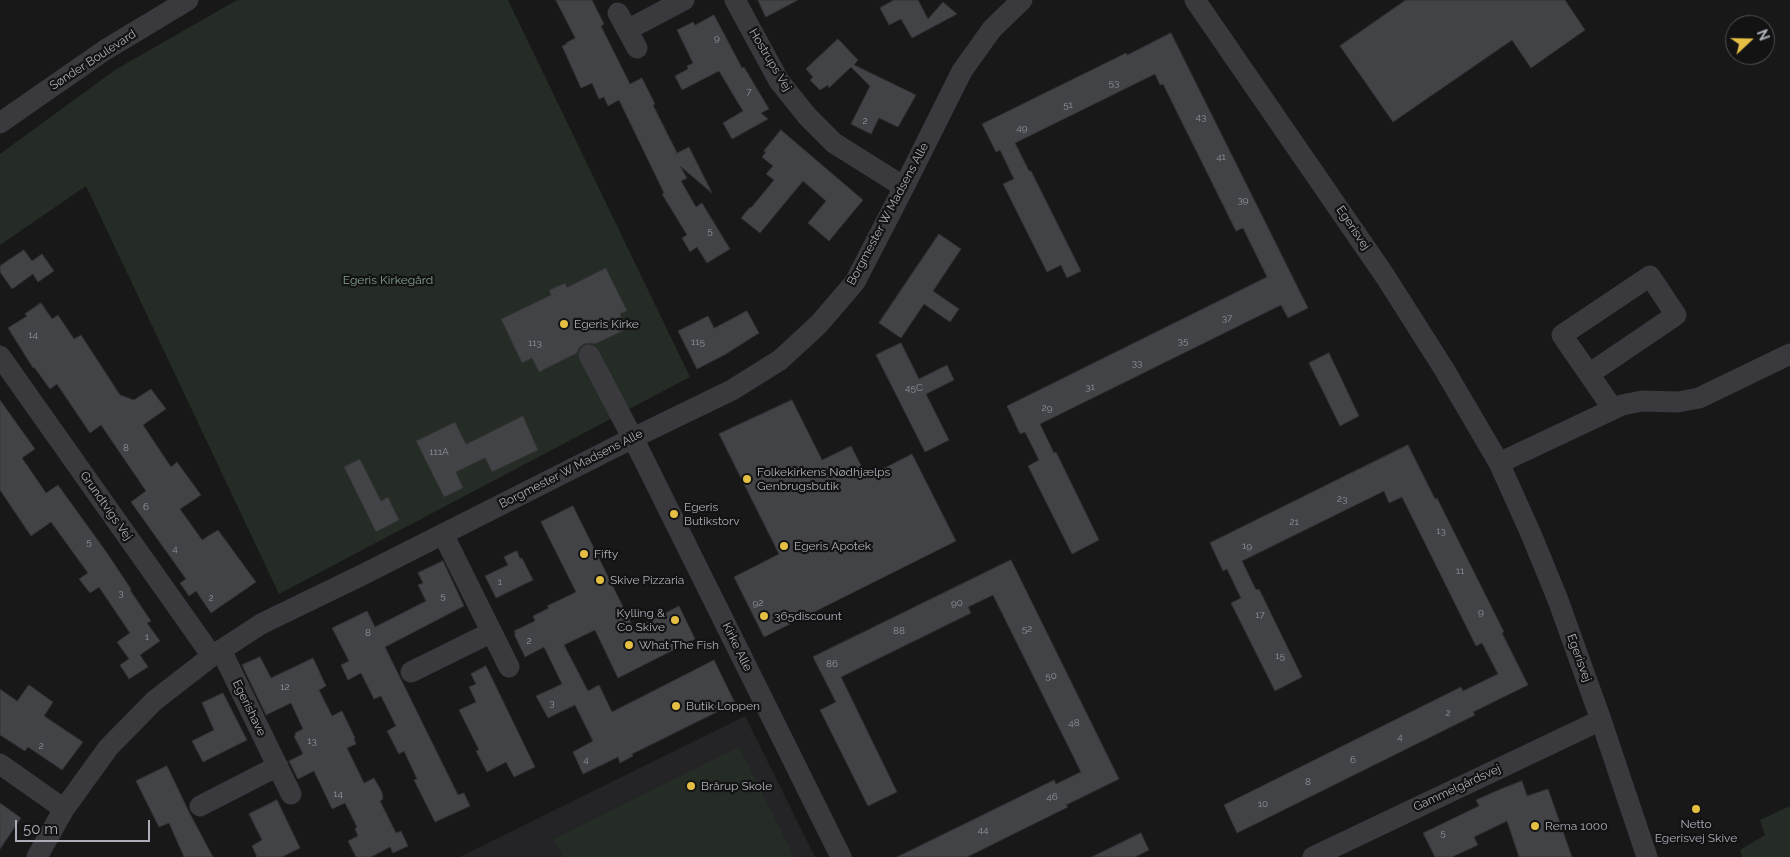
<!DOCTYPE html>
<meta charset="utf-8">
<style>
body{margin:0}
#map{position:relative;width:1790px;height:857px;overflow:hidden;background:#181819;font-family:Raleway,sans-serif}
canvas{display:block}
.north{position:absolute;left:1725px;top:15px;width:50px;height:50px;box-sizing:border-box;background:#131314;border:1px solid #505156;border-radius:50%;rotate:69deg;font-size:14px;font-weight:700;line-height:20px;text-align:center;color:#abaeb8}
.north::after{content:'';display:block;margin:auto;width:18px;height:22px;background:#e5bf44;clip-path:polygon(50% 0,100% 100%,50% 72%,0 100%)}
.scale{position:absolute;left:15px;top:820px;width:135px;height:22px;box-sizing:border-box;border:2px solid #abaeb8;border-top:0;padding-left:6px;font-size:15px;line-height:18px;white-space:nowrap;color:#abaeb8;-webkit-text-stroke:4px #131314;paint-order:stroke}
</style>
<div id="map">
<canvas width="1790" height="857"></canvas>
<div class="north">N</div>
<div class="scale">50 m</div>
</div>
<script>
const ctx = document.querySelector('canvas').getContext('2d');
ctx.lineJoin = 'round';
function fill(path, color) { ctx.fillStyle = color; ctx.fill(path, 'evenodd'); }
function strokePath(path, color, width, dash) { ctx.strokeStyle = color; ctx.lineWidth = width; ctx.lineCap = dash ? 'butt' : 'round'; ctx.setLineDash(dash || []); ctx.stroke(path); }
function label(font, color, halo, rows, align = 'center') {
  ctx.font = font + ' Raleway,sans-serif'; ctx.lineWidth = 4.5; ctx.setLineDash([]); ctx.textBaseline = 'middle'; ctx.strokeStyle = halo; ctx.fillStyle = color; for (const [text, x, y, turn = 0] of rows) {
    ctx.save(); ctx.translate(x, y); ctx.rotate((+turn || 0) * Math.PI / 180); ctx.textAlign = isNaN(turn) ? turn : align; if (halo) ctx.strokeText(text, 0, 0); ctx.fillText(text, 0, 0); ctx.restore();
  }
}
fill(new Path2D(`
 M745 716 815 857H460Z`), '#242426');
fill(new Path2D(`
 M237 0H508L690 377 279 594 86 186 0 245V154L115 70Z
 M739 747 794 857H563L554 839Z
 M1790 806V857H1742L1740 850 1765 835 1760 820Z`), '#242c25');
const building = new Path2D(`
 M556 0H592L604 24 601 26 630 84 642 78 655 104 653 105 677 153 675 154 689 147 712 193 680 166 687 178 681 181 696 207 702 203 730 249 707 263 697 247 690 252 682 238 687 235 662 194 664 193 619 100 608 106 604 97 599 99 592 83 581 88 562 46 567 44 566 43 575 38Z
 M758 0H798L766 17Z
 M894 0H918L928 19 943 2 957 14 912 38 901 19 889 25 880 8Z
 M1406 0H1565L1585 30 1531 68 1512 40 1393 122 1340 46Z
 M714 15 742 68 744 67 769 109 761 113 768 119 732 139 723 123 743 111 719 71 682 90 675 76 688 69 687 66 693 63 677 30 693 22 695 25Z
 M1171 33 1308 308 1288 318 1281 305 1040 424 1054 453 1056 452 1099 540 1072 554 1028 466 1039 460 1025 432 1020 434 1007 406 1267 277 1243 228 1236 231 1163 84 1160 85 1155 74 1015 143 1029 171H1031L1081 271 1067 278 1061 265 1047 272 1003 184 1014 179 1000 150 996 152 982 124 1126 53 1127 55Z
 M838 39 858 60 854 65 916 95 898 127 879 118 871 134 851 124 870 86 851 67 829 88 828 85 820 90 810 80 813 77 806 69Z
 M781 130 863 200 829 241 808 223 826 201 803 181 760 233 741 218 750 207 751 208 774 180 766 174 773 166 762 157 766 152 764 151Z
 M939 234 961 249 933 291 959 309 950 322 924 304 901 338 879 323Z
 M24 250 32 261 42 254 54 271 38 282 33 274 12 289 0 272V266Z
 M606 268 627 311 620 314 627 329 595 344 590 343 584 344 579 348 577 353 539 372 532 358 522 363 501 319 551 295 549 290 565 283 567 287Z
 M41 303 52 319 58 315 74 339 81 335 120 395 134 400 151 389 166 409 143 425 171 467 177 462 201 495 180 509 202 540 218 530 256 582 211 613 196 591 189 596 180 583 186 579 131 502 146 491 101 425 90 433 57 384 50 389 34 367 33 368 8 328 27 316 25 314Z
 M747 311 759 333 726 354 697 369 678 331 708 316 714 328Z
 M901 343 919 379 947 365 954 380 926 394 949 440 925 452 876 355Z
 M1329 353 1359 416 1340 426 1309 363Z
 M0 400 35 449 22 458 46 493 58 485 107 553 131 589 130 590 151 621 147 623 160 641 140 655 148 667 129 679 120 665 129 659 117 642 130 633 99 587 90 593 79 579 88 573 51 522 31 536 0 490Z
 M792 400 822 460 851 446 867 477 912 454 956 541 764 637 734 577 779 554 719 434Z
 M523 416 538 450 492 472 485 458 456 472 463 488 444 497 416 441 455 422 466 444Z
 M1408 445 1435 499 1437 498 1504 632 1502 633 1528 685 1473 712 1475 715 1237 833 1224 805 1461 687 1463 691 1498 674 1482 643 1476 646 1402 497 1389 503 1384 491 1242 561 1256 590 1259 589 1302 677 1275 691 1231 603 1241 598 1227 569 1223 571 1210 543Z
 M360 459 381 501 388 497 399 520 376 532 344 467Z
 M573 506 634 629 679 606 695 639 618 678 595 630 564 645 588 691 599 685 612 712 714 660 735 703 632 754 633 756 620 763 618 757 583 774 573 752 593 741 575 705 548 718 536 696 562 684 544 647 525 657 514 634H516L514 631 535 621 533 616 549 608 547 606 576 592 541 522Z
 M517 551 520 559 522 558 533 580 496 598 485 576 508 565 504 557Z
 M1011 560 1119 779 1066 805 1068 807 967 857H897L1054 780 1056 784 1081 772 993 595 968 607 971 613 841 677 897 792 868 806 820 710 836 702 813 657Z
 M443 561 464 606 385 647 458 795 464 793 470 806 435 822 414 780 417 779 404 751 399 754 387 731 396 726 381 696 374 699 361 673 348 680 341 665 349 661 332 628 367 611 375 627 426 601 418 585 423 583 418 573Z
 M260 657 271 678 313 658 326 686 319 690 332 716 342 711 355 738 354 739 356 744 347 748 364 783 374 778 382 792 383 799 380 801 396 833 401 831 408 846 393 853 390 847 371 857H356L348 841 358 836 355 829 357 827 345 803 332 809 314 771 298 779 289 761 303 754 294 736 296 735 295 733 303 729 291 703 266 715 242 665Z
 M486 666 535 767 514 777 506 762 487 772 476 751 479 750 459 710 476 702 469 687 476 684 471 674Z
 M29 685 53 702 44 716 83 742 62 770 28 747 25 751 0 735V689L17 701Z
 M223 693 247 740 203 762 192 741 214 730 202 703Z
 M167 766 189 812 213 857H184L169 823 159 827 136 781Z
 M1522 781 1527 796 1548 789 1572 857H1519L1507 821 1474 837 1478 845 1452 857H1435L1423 833 1479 806 1476 800 1501 789Z
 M277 800 300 848 282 857H257L252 846 262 840 249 814Z
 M0 803 21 818 0 849Z
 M1141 833 1149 850 1135 857H1092Z`);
fill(building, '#424346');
strokePath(building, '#323235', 1);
strokePath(new Path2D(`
 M735 0 779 81 807 116 834 143 904 187
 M1195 0 1385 276 1444 369 1499 463 1531 534 1558 600 1601 720 1647 857
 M618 13 637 48
 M627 30 684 0
 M0 123 105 50 188 0
 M589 355 641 454 841 857
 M0 356 212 656
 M1589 374 1676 315 1650 276 1562 335 1613 409
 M1499 463 1622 405 1642 401 1678 402 1699 398 1790 354
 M443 534 509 667
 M221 650 291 794
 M411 672 492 632
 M0 764 64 809
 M200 806 278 766
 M37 857 64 809 108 748 154 701 212 656 261 624 362 575 633 438 732 390 780 360 819 324 855 282 904 187 962 71 992 29 1022 0
 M1313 857 1601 720`), '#39393e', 21);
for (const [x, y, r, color] of [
 [564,324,5,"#e5bf44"],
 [747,479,5,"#e5bf44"],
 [674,514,5,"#e5bf44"],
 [784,546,5,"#e5bf44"],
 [584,554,5,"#e5bf44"],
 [600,580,5,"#e5bf44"],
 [764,616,5,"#e5bf44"],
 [675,620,5,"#e5bf44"],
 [629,645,5,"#e5bf44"],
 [676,706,5,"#e5bf44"],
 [691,786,5,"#e5bf44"],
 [1696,809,5,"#e5bf44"],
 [1535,826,5,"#e5bf44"]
]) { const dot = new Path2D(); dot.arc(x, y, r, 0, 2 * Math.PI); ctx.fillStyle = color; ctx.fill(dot); strokePath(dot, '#131314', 2); }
label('10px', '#91939c', null, [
 ["9",717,38],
 ["53",1114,83],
 ["7",749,92],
 ["51",1068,105],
 ["43",1201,117],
 ["2",865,121],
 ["49",1022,128],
 ["41",1221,157],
 ["39",1243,200],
 ["5",710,231],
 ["37",1227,318],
 ["14",33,335],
 ["35",1183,341],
 ["115",698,342],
 ["113",535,343],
 ["33",1137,363],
 ["31",1090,387],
 ["45C",914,388],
 ["29",1047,408],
 ["8",126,448],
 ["111A",439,452],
 ["23",1342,499],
 ["6",146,507],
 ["21",1294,522],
 ["13",1441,531],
 ["5",89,542],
 ["19",1247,546],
 ["4",175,549],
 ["11",1460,571],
 ["1",500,582],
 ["3",121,593],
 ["5",443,596],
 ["2",211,598],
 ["92",758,603],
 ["90",957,603],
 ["9",1481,612],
 ["17",1260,615],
 ["52",1027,629],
 ["88",899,631],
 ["8",368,633],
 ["1",147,637],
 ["2",529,641],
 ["15",1280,656],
 ["86",832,664],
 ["50",1051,676],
 ["12",285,687],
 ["3",552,703],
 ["2",1448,713],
 ["48",1074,723],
 ["4",1400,737],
 ["13",312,741],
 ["2",41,746],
 ["4",586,760],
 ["6",1353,760],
 ["8",1308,782],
 ["14",338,794],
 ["46",1052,797],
 ["10",1263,804],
 ["44",983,830],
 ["5",1443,833]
]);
label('12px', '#abaeb8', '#131314', [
 ["Sønder Boulevard",93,60,-33],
 ["Hostrups Vej",770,60,59],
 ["Borgmester W Madsens Alle",888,214,-62],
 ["Egerisvej",1353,228,56],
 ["Borgmester W Madsens Alle",571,469,-27],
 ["Grundtvigs Vej",106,506,55],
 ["Kirke Alle",737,647,64],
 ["Egerisvej",1579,658,70],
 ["Egerishave",249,708,64],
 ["Gammelgårdsvej",1457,788,-25]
]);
label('12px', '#83a288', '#131314', [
 ["Egeris Kirkegård",388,280]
]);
label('12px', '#abaeb8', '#131314', [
 ["Egeris Kirke",574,324],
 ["Folkekirkens Nødhjælps",757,472],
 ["Genbrugsbutik",757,486],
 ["Egeris",684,507],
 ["Butikstorv",684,521],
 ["Egeris Apotek",794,546],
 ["Fifty",594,554],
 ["Skive Pizzaria",610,580],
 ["Kylling &",665,613,"right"],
 ["Co Skive",665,627,"right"],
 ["365discount",774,616],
 ["What The Fish",639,645],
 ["Butik Loppen",686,706],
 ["Brårup Skole",701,786],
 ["Netto",1696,824,"center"],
 ["Egerisvej Skive",1696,838,"center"],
 ["Rema 1000",1545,826]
], 'left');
</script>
